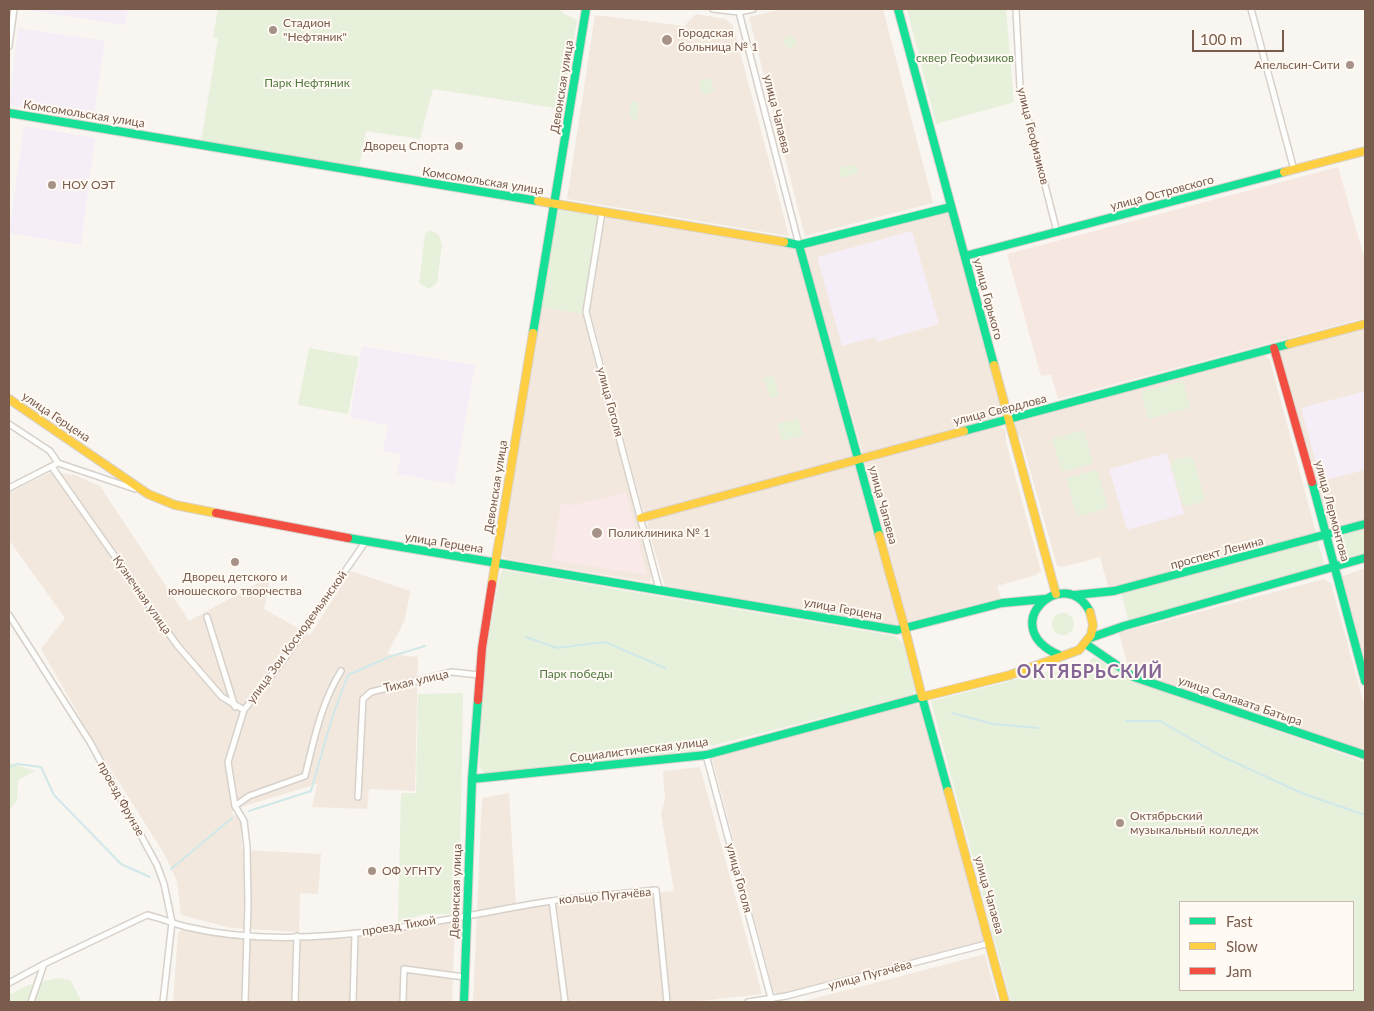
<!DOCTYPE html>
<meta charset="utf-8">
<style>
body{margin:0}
#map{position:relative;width:1374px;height:1011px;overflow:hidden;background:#f9f5f0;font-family:Lato,sans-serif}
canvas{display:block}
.frame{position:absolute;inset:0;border:10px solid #7a5c4d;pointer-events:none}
.legend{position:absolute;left:1179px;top:901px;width:175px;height:90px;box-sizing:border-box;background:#fffaf3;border:1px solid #cabbb1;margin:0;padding:6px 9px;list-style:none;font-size:15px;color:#7a5c4d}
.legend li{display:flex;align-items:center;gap:10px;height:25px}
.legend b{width:25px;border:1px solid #cabbb1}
.scale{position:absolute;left:1192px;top:30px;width:92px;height:22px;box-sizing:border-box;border:2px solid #7a5c4d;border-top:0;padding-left:6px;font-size:15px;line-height:18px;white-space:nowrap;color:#7a5c4d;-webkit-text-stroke:4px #fffaf3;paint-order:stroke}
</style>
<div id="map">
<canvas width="1374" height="1011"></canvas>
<div class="frame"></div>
<ul class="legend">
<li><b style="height:6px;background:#16e098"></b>Fast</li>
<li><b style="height:6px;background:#ffcf43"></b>Slow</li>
<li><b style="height:6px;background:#f24e42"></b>Jam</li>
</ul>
<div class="scale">100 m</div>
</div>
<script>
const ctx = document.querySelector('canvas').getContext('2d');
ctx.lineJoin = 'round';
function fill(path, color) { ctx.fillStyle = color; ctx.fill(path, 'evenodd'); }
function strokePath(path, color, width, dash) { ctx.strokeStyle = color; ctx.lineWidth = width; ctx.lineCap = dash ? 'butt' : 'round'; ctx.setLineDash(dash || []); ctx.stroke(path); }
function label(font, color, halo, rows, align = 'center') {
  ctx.font = font + ' Lato,sans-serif'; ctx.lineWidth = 4; ctx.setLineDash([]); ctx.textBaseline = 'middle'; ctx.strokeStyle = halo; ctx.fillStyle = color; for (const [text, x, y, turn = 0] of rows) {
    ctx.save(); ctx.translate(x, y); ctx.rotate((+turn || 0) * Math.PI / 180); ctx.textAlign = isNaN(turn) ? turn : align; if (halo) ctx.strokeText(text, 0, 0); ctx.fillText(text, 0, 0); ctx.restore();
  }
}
fill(new Path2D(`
 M783 9H883L933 203 805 236 749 17Z
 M696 14 725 19 733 25 789 236 567 199 595 15 684 26Z
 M948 211 1003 416 863 454 804 248Z
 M605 217 797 249 854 454 852 457 647 513 643 511 590 310Z
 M540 307 583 314 652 575 650 582 507 559 502 556Z
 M1365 328V520L1330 529 1279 353 1283 349Z
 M1264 355 1270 360 1316 533 1109 590 1100 557 1063 567 1057 566 1021 438 1017 434 1015 426 1017 422Z
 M999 426 1006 430V442L1041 571 1036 575 997 586 1001 598 908 622 865 463Z
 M853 465 857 468 900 622 898 626 667 586 664 583 647 525 649 519Z
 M51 472 75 475 100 486 189 621 271 576 264 609 310 635 351 571 410 591 405 620 387 654 418 657 415 791 369 789 367 809 312 807 317 784 244 806 231 812 241 821 242 850 321 854 318 894 300 893 299 932 231 928 181 915 177 881 165 855 98 749 41 649 65 618 9 540V493Z
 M1365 568V674L1340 577Z
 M1324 579 1331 583 1365 708V744L1361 751 1135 672 1128 666 1119 633Z
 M914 704 919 705 922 709 985 941 777 995 773 990 712 758Z
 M700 767 762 994 693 1002H473L482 798 509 793 516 907 674 891 661 814 665 800 663 771Z
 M455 921 452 1002H173L178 933 182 930 250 939H347L423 922Z
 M985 954 998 1002H800L871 984Z`), '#f2e8de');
fill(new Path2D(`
 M1338 167 1365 260V318L1058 399 1051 374 1041 376 1007 254Z`), '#f6e8e1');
fill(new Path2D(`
 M21 9H128L125 25Z
 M18 28 105 41 93 120 9 105Z
 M24 126 95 138 81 245 9 233Z
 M912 231 939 324 877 342 875 337 842 346 817 257Z
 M362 346 475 365 454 484 397 474 401 454 383 451 388 425 350 418Z
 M1365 391V470L1321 481 1301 408Z
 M1167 453 1184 514 1127 530 1109 469Z`), '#f6eef6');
fill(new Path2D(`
 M626 492 647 575 552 560 561 504 572 505Z`), '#fae9e9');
fill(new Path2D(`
 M218 9H559L564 14 577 20 562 109 433 89 420 139 366 131 359 168 201 142 218 38 213 37Z
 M907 9H1006L1014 102 936 124Z
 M784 42a6 6 0 1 1 12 0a6 6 0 1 1-12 0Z
 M710 78 714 91 706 95 700 91V81Z
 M631 101 639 103 637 120 631 119V114H629Z
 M856 164 859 173 841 178 839 168Z
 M556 209 598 216 583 314 540 307Z
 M431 230 439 235 442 245 437 283 429 289 419 283 425 234Z
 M309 348 359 357 348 414 298 405Z
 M774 376 779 396 770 398 764 378Z
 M1183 381 1190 408 1148 419 1141 392Z
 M798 418 803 435 782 441 777 424Z
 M1084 430 1093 463 1062 472 1052 439Z
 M1188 456 1193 459 1205 498 1202 502 1186 506 1182 503 1171 464 1174 460Z
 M1097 470 1108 508 1077 517 1066 478Z
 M1365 528V559L1342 566 1334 536Z
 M1318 541 1326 571 1129 623 1121 593Z
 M503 570 895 636 903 643 915 691 911 695 691 751 486 774 479 767 485 658 500 574Z
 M1052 624a11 11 0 1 1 22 0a11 11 0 1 1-22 0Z
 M1094 657 1127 678 1365 762V1002H1011L931 701 1049 671 1072 670 1087 664ZM1180 902H1353V990H1180Z
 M463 693 459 914H426L398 922 401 793H416L418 694Z
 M9 763 35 771 18 780 17 801 9 810Z
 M57 978 70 980 82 1002H9V995L29 985Z`), '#e7f0db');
strokePath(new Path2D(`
 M526 637 557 648 605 642 665 668
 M952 713 993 724 1038 728
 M1126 721H1160L1221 756 1304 794 1365 815
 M9 767 17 764 41 767 54 795 121 864 150 877
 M249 811 311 791 332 718 348 675 389 657 425 646
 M171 869 232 818`), '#d0e8ea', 2);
const street = new Path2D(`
 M713 9 739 12 753 9
 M1016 9 1020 87 1057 232
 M1251 9 1294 170
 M739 12 799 245
 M9 46 14 9
 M602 212 586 312 659 589
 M9 424 50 451 58 463
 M52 467 177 645 222 697 244 710
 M9 488 58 463 135 489
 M9 615 90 742 157 865 164 884 172 922 163 1002
 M207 617 235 707
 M706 755 772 1002
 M358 797 363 699 371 692 452 672 479 675
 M235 806 249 796 305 776C314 740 321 703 341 671
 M552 901 565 1002
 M9 983 44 964 147 915C161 918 174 924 187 927 306 955 433 920 551 901 585 896 621 894 656 890L667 1002
 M31 1002 44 964
 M245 1002 248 903 247 847 244 821 235 806 228 762 244 710 282 662 366 541
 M295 1002 297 936
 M353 1002 355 933
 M403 1002 404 969 464 977
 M748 1002 786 996 990 943`);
const fast = new Path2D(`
 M898 9 994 365
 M9 113 538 201
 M784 242 799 245 951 207
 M799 245 879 535
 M965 256 1284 172
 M533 333 586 9
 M964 431 1289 344
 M1312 482 1365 681
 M348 538 897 630 1002 603 1045 599
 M1075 595 1114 591 1365 524
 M1090 638 1124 626 1365 558
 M1086 644 1134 677 1365 755
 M1059 655C994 626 1065 562 1090 612
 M472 779 706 755 922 697 948 791
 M464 1002 472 779 478 700`);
const slow = new Path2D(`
 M1284 172 1365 151
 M538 201 784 242
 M1289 344 1365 324
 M994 365 1056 594
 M9 399 148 494 175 505 216 513
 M641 518 964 431
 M879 535 905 629
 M492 584 533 333
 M905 629 922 697 1010 675 1079 650 1091 635 1093 625 1090 612
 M948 791 1005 1002`);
const jam = new Path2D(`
 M1274 348 1312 482
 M216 513 348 538
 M478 700 482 648 492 584`);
strokePath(street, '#d7d1cb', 8);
strokePath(fast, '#d9d2cb', 10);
strokePath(slow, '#d9d2cb', 10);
strokePath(jam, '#d9d2cb', 10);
strokePath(street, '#fefefd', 5);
strokePath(fast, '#16e098', 8);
strokePath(slow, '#ffcf43', 8);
strokePath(jam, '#f24e42', 8);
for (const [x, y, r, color] of [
 [273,30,5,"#a69286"],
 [667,40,6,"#a69286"],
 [1350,65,5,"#a69286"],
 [459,146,5,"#a69286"],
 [52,185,5,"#a69286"],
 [597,533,6,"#a69286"],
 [235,562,5,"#a69286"],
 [1120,823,5,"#a69286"],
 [372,871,5,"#a69286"]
]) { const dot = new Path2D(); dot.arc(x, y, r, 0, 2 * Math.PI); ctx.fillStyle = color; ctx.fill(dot); strokePath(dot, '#fffaf3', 2); }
label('12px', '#7a5c4d', '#fffaf3', [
 ["Стадион",283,23],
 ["\"Нефтяник\"",283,37],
 ["Городская",678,33],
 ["больница № 1",678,47],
 ["Апельсин-Сити",1340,65,"right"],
 ["Дворец Спорта",449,146,"right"],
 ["НОУ ОЭТ",62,185],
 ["Поликлиника № 1",608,533],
 ["Дворец детского и",235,577,"center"],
 ["юношеского творчества",235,591,"center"],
 ["Октябрьский",1130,816],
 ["музыкальный колледж",1130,830],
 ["ОФ УГНТУ",382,871]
], 'left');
label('12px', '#537a41', '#fffaf3', [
 ["cквер Геофизиков",965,58],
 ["Парк Нефтяник",307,83],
 ["Парк победы",576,674]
]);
label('12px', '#7a5c4d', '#fffaf3', [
 ["Девонская улица",562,87,-81],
 ["Комсомольская улица",84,114,9],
 ["улица Чапаева",777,114,76],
 ["улица Геофизиков",1033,136,76],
 ["Комсомольская улица",483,181,9],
 ["улица Островского",1162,193,-15],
 ["улица Горького",988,299,75],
 ["улица Гоголя",610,402,75],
 ["улица Свердлова",1000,410,-14],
 ["улица Герцена",56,417,34],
 ["Девонская улица",496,487,-81],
 ["улица Чапаева",883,505,75],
 ["улица Лермонтова",1332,511,75],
 ["улица Герцена",444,543,9],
 ["проспект Ленина",1217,553,-15],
 ["Кузнечная улица",142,595,55],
 ["улица Герцена",843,609,10],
 ["улица Зои Космодемьянской",297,637,-54],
 ["Тихая улица",416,681,-13],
 ["улица Салавата Батыра",1240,701,19],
 ["Социалистическая улица",639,750,-7],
 ["проезд Фрунзе",121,799,61],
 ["улица Гоголя",739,878,75],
 ["Девонская улица",456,891,-88],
 ["улица Чапаева",989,895,74],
 ["кольцо Пугачёва",605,896,-5],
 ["проезд Тихой",399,926,-9],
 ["улица Пугачёва",870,975,-15]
]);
ctx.letterSpacing = '1px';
label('bold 18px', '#846695', '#fffaf3', [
 ["ОКТЯБРЬСКИЙ",1090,672]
]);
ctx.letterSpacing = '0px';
</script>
